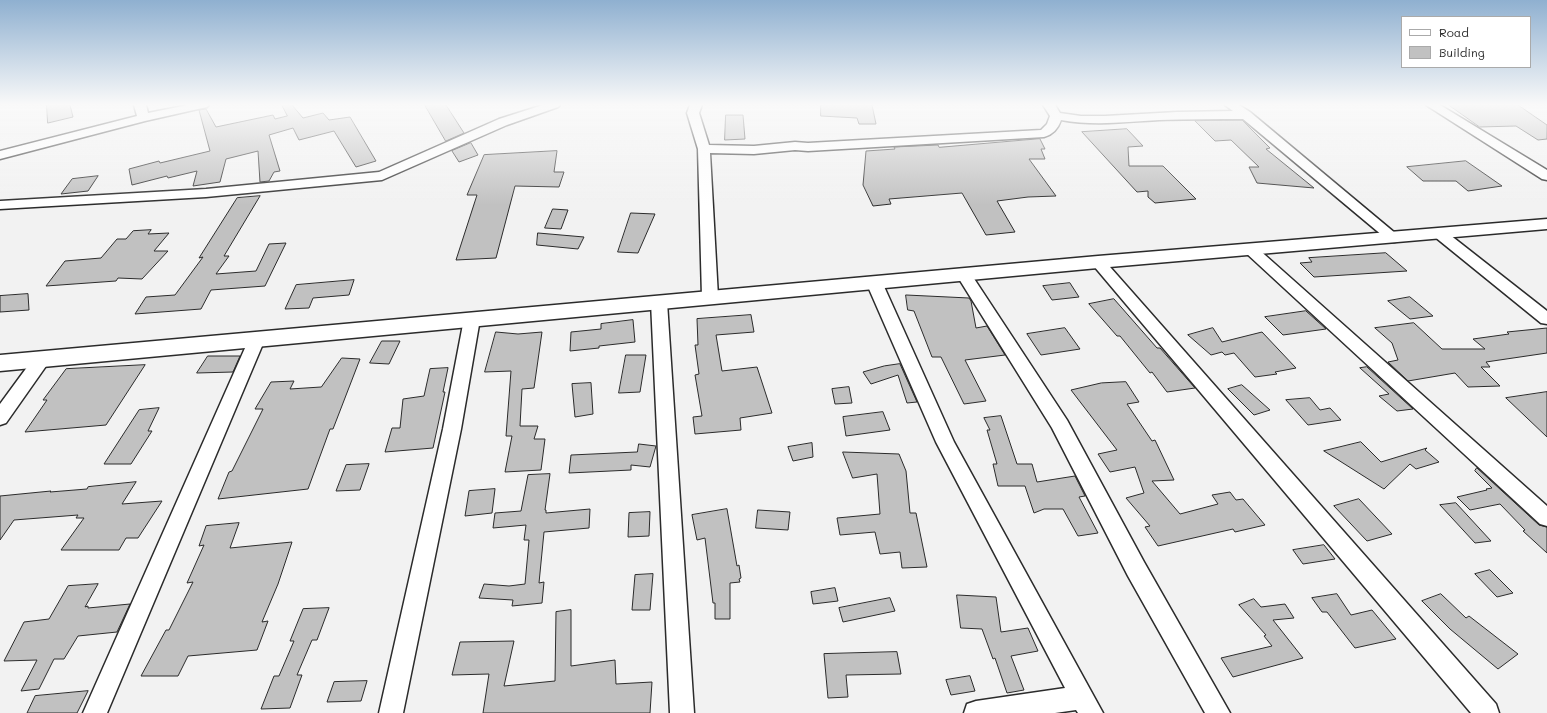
<!DOCTYPE html>
<style>
body{margin:0}
#map{position:relative;width:1547px;height:713px;overflow:hidden;background:#f2f2f2;font-family:Mali,sans-serif}
canvas{display:block}
.legend{position:absolute;left:1401px;top:16px;width:130px;height:52px;box-sizing:border-box;background:#fff;border:1px solid #aaa;margin:0;padding:5px 7px;list-style:none;font-size:12px;color:#2b2b2b}
.legend li{display:flex;align-items:center;gap:8px;height:20px}
.legend b{width:20px;border:1px solid #aaa}
</style>
<div id="map">
<canvas width="1547" height="713"></canvas>
<ul class="legend">
<li><b style="height:5px;background:#fff"></b>Road</li>
<li><b style="height:11px;background:#c1c1c1"></b>Building</li>
</ul>
</div>
<script>
const ctx = document.querySelector('canvas').getContext('2d');
ctx.lineJoin = 'round';
function fill(path, color) { ctx.fillStyle = color; ctx.fill(path, 'evenodd'); }
function strokePath(path, color, width, dash) { ctx.strokeStyle = color; ctx.lineWidth = width; ctx.lineCap = dash ? 'butt' : 'round'; ctx.setLineDash(dash || []); ctx.stroke(path); }
const building = new Path2D(`
 M47 105H70L73 117 48 123Z
 M282 105H292L303 118 323 113 329 120 350 117 376 161 356 167 334 131 299 140 293 128 269 135 280 171 274 172 269 181 260 182 258 151 226 159 220 182 193 186 197 171 168 178 167 176 132 185 129 169 159 161 160 163 210 151 199 110 206 109 216 127 273 115 275 119 287 116Z
 M425 105H446L464 133 446 141Z
 M821 105H872L876 124H859L857 118 821 116Z
 M1449 105H1518L1547 125V139L1538 140 1516 126 1480 127Z
 M726 115H743L745 139 725 140Z
 M1242 120 1270 148 1266 149 1314 188 1257 183 1249 167H1259L1231 140 1215 141 1195 121Z
 M1127 129 1143 146 1128 147 1129 166H1163L1196 199 1155 203 1148 197V191L1137 192 1082 132Z
 M1040 139 1045 149H1041L1045 159H1029L1056 196 1028 197 997 201 1015 232 986 235 962 193 889 199 891 204 873 206 863 185 866 151 895 149 894 147 938 145 939 147Z
 M471 143 478 155 459 162 452 151Z
 M557 151 554 172H564L559 187 515 186 496 258 456 260 477 195H467L484 155Z
 M1466 161 1502 186 1468 191 1456 181H1423L1407 167Z
 M98 176 88 191 61 194 72 179Z
 M260 196 224 256H229L216 274 256 271 269 244 286 243 265 286 211 290 201 309 135 314 146 297 175 295 203 257 199 258 237 198Z
 M553 209 568 210 561 229 545 228Z
 M631 213 655 214 638 253 618 252Z
 M151 230 148 234 169 233 154 251H168L142 279 118 278 116 281 46 286 65 261 101 258 117 239H126L133 231Z
 M538 233 584 237 578 249 537 245Z
 M1386 253 1407 271 1314 277 1300 263 1312 262 1309 258Z
 M354 280 349 295 313 298 309 308 285 309 296 285Z
 M1070 283 1079 297 1052 300 1043 286Z
 M28 294 29 310 0 312V296Z
 M906 295 969 298 971 301 976 328 987 326 1005 355 965 360 986 401 964 404 941 357H932L914 311 908 310Z
 M1410 297 1433 316 1410 319 1388 301Z
 M1114 299 1157 348H1160L1195 388 1167 392 1152 372 1150 373 1120 336H1117L1089 304Z
 M1306 311 1326 329 1283 335 1265 317Z
 M751 315 754 332 716 335 722 371 757 367 772 413 740 418 741 430 695 434 693 417 702 416 695 375 699 374 695 345H698L697 319Z
 M633 320 635 342 599 346V348L570 351 571 332 601 329V324Z
 M1414 323 1442 349H1485L1473 339 1509 334 1507 332 1547 328V353L1486 362 1490 367H1481L1500 386 1468 387 1455 373 1408 381 1388 362 1398 360 1392 343 1375 328Z
 M1065 328 1080 349 1041 355 1027 334Z
 M1213 328 1222 342 1262 332 1296 368 1275 372 1277 374 1255 377 1234 353 1225 355 1222 352 1211 355 1188 335Z
 M496 332 518 334 542 332 534 388 522 389 520 426H538L534 439H545L541 470 505 472 512 436H506L511 371 485 372Z
 M382 341H400L389 364 370 363Z
 M626 355H646L640 392 619 393Z
 M208 356H240L233 372 197 373Z
 M342 358 360 359 333 429H330L308 489 218 499 229 472 232 471 263 409H255L271 382 294 381 290 389 321 387Z
 M900 364 917 402 907 403 898 375 871 384 863 372 884 366Z
 M145 365 106 425 25 432 47 400H43L66 369Z
 M1367 367 1413 409 1397 411 1379 396 1389 394 1360 368Z
 M448 368 443 392H445L433 448 385 452 392 428H400L403 399 424 396 430 369Z
 M1126 382 1139 402 1127 404 1152 441 1155 440 1174 480 1152 481 1180 514 1218 504 1212 495 1230 492 1236 500 1243 499 1265 525 1235 532 1233 529 1158 546 1145 527 1150 526 1126 498 1144 493 1135 467 1110 472 1098 454 1117 450 1071 390 1101 383Z
 M591 383 593 414 575 417 572 384Z
 M1242 385 1270 410 1254 415 1228 389Z
 M849 387 852 403 835 404 832 389Z
 M1547 392V437L1506 398Z
 M1310 398 1320 410 1330 408 1341 420 1308 425 1286 400Z
 M159 408 148 431H152L131 464H104L139 410Z
 M883 412 890 430 846 436 843 417Z
 M1001 416 1017 464H1032L1037 482 1075 476 1085 496 1079 497 1098 533 1078 536 1063 509H1044L1034 513 1025 486H998L993 464H997L987 430H990L984 418Z
 M1361 442 1381 462 1427 448 1425 450 1439 462 1416 469 1410 464 1384 489 1324 451Z
 M812 443 813 457 793 461 788 447Z
 M639 444 656 446 650 467 631 465V470L569 473 571 455 637 452Z
 M843 452 899 454 906 471 910 513H916L927 567 902 568 900 552 880 554 875 532 840 535 837 518 880 514 877 474 853 478Z
 M369 464 360 490 336 491 346 465Z
 M1477 468 1539 525 1547 527V553L1523 531 1525 530 1500 504 1470 510 1457 497 1487 490 1486 489 1492 488 1475 471Z
 M550 474 545 510H546V513L590 509 589 528 544 532 539 583 544 582 542 603 512 606 513 600 479 598 484 584 509 586 525 584 529 540H524L526 525 493 528 495 513 521 511 528 475Z
 M136 482 122 504 162 501 138 538H126L119 550H61L84 518H76L78 515 14 520 0 540V496L51 491 50 492 87 489 88 487Z
 M495 489 492 513 465 516 469 491Z
 M1359 499 1392 534 1367 541 1334 506Z
 M1456 503 1491 541 1475 543 1440 505Z
 M727 509 737 566 739 565 741 578 739 579 740 582 730 583V619H715V603H713L705 538 697 540 692 515Z
 M758 510 790 512 788 530 756 528Z
 M650 512 649 536 628 537 629 513Z
 M239 523 230 548 292 542 278 584 262 622 268 621 257 650 188 656 178 676H141L166 630H169L193 582 187 583 204 545 199 546 206 526Z
 M1324 545 1335 559 1303 564 1293 550Z
 M1490 570 1513 593 1497 597 1475 574Z
 M653 574 650 610H632L635 575Z
 M98 584 85 607 88 606V608L130 604 117 632 78 636 64 659H54L39 689 21 691 37 660 4 661 24 622 49 619 68 586Z
 M835 588 838 601 813 604 811 592Z
 M1337 594 1351 615 1372 610 1396 639 1355 648 1327 612H1322L1312 598Z
 M1441 594 1466 618 1469 616 1518 654 1498 669 1450 629 1422 601Z
 M957 595 996 597 1001 632 1028 628 1038 651 1011 656 1024 690 1007 693 995 658 993 659 982 629 961 628Z
 M890 598 895 611 843 622 839 608Z
 M1254 599 1261 607 1285 604 1294 618 1273 620 1303 658 1233 677 1221 658 1272 646 1264 636 1266 635 1239 605Z
 M329 608 317 640H312L297 675H302L290 708 261 709 274 676H279L294 641H290L303 609Z
 M571 610V666L615 660 616 684 652 682 650 713H483L489 674 452 675 460 642 514 641 504 686 555 681 556 612Z
 M897 652 901 674 846 675 848 697 828 698 824 654Z
 M970 676 975 691 951 695 946 680Z
 M367 681 361 701 327 702 334 682Z
 M88 691 77 713H27L35 696Z`);
fill(building, '#c1c1c1');
strokePath(building, '#2b2b2b', 1);
const minor = new Path2D(`
 M134 105H146L148 113 188 105H209L207 107 145 121 0 159V151L137 116Z
 M543 105H560L558 107 507 125 382 180 206 197 0 209V201L206 189 379 172 499 119Z
 M690 105H702L699 113 709 145 754 146 795 142 808 143 1041 130 1047 124 1050 116 1043 105H1055L1060 113 1081 116H1105L1177 112 1233 111 1225 105H1239L1250 112 1401 238 1399 241 1394 242 1389 241 1243 119C1215 119 1187 119 1159 120 1126 122 1093 126 1061 120 1058 129 1052 135 1044 137L808 151 795 150 754 154 710 153 718 297 716 301 710 302 704 301 702 297 698 149 687 113Z
 M1426 105H1440L1547 170V180L1542 179Z
 M1440 230 1445 231 1547 311V324L1541 323 1435 237 1433 234 1435 231Z
 M1251 246 1256 247 1547 506V526L1540 524 1246 253 1244 250 1246 247Z
 M1098 257 1103 259 1496 704 1499 713H1471L1093 265 1091 262 1093 259Z
 M964 269 969 271 1067 420 1144 562 1230 713H1205L1128 576 1052 428 956 274 959 271Z
 M874 277 879 279 882 282 954 442 1103 713H1078L1076 710 1055 713H964L967 704 976 701 1065 688 936 442 866 282 869 279Z
 M659 297 665 298 667 302 694 713H670L651 302 653 298Z
 M472 314 478 315 480 319 461 429 403 713H379L443 429 464 319 466 315Z
 M257 333 263 335 265 339 107 713H83L249 339 251 335Z
 M42 353 48 355 51 359 6 423 0 425V404L36 355Z`);
const secondary = new Path2D(`
 M1547 219V229L1098 268 0 371V355L1098 256Z`);
strokePath(minor, '#2b2b2b', 3);
strokePath(secondary, '#2b2b2b', 3);
fill(minor, '#fff');
fill(secondary, '#fff');
const sky = ctx.createLinearGradient(0, 0, 0, 205);
sky.addColorStop(0, '#8fb0d0');
sky.addColorStop(0.51, '#f9f9f9');
sky.addColorStop(1, '#f9f9f900');
ctx.fillStyle = sky;
ctx.fillRect(0, 0, 1547, 205);
</script>
